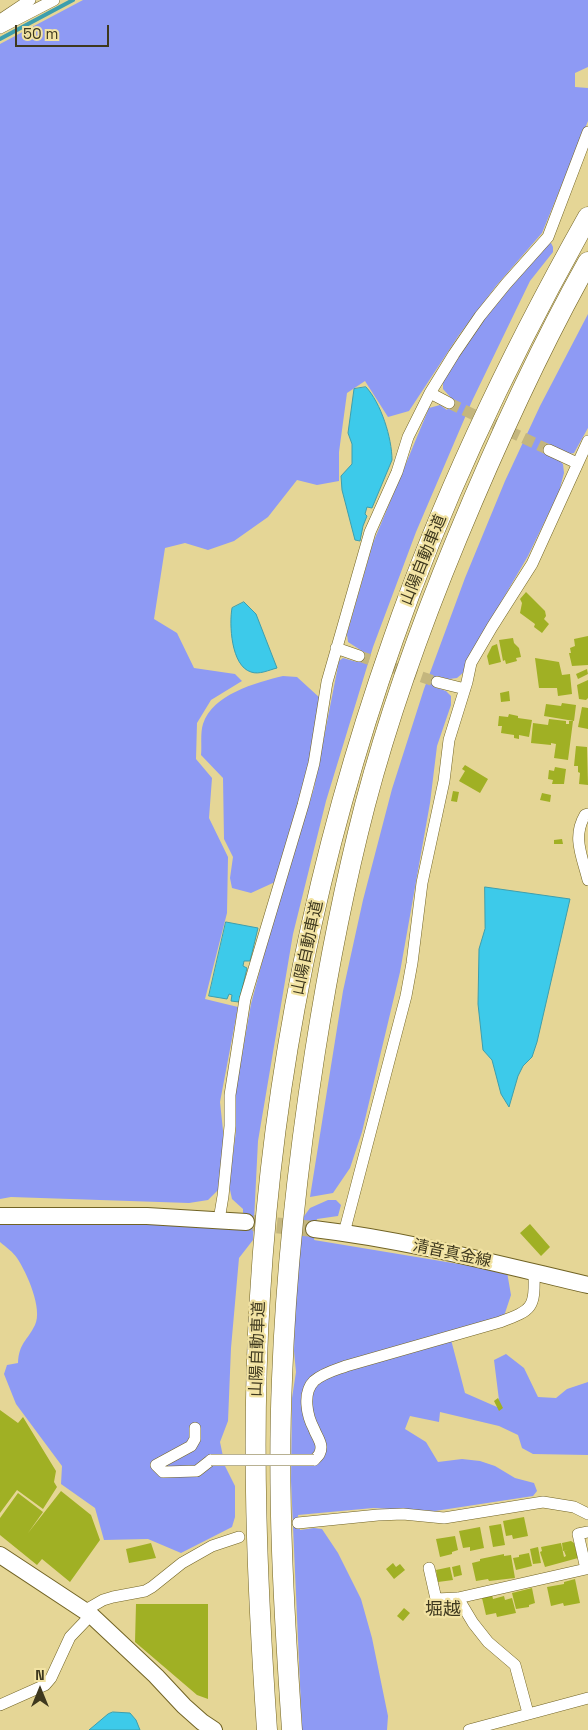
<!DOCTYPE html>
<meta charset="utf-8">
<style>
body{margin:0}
#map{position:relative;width:588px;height:1730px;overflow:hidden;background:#e5d696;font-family:"Space Grotesk",sans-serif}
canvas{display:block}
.north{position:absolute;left:15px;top:1665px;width:50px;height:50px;-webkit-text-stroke:4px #f2e3a3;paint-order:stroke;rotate:0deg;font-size:14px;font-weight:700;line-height:20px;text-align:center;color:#3e381e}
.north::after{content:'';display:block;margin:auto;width:18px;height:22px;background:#3e381e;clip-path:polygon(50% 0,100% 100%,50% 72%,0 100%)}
.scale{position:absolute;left:15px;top:25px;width:94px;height:22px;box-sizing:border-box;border:2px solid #3e381e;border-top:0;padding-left:6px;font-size:15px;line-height:18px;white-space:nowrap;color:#3e381e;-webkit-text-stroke:4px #f2e3a3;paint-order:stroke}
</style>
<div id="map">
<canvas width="588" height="1730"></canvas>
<div class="north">N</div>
<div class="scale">50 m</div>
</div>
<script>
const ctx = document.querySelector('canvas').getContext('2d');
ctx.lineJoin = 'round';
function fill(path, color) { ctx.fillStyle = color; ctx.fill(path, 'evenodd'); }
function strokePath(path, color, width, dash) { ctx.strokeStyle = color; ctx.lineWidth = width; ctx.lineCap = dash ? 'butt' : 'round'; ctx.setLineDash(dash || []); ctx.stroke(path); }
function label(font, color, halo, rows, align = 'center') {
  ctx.font = font + ' "Space Grotesk","Noto Sans JP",sans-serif'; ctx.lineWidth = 4.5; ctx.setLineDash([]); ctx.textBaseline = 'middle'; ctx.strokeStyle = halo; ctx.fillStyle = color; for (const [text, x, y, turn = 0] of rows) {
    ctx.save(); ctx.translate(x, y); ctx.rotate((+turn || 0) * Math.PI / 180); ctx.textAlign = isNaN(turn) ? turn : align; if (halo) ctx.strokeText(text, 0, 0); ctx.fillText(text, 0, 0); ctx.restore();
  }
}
fill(new Path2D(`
 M83 0H588V67L575 73V87L588 88V121L542 233 496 286 459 335 409 411 388 417 365 381 347 393 339 452V481L317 485 297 480 268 517 234 541 208 550 185 543 165 548 154 619 177 633 194 668 235 674 242 681 211 700 197 723 196 759 212 778 209 818 228 857 227 913 205 999 238 1007 220 1102 224 1140 218 1190 208 1200 189 1203 11 1197 0 1199V44Z
 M551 243 553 247V252L530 281 472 401 416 532 373 647 326 801 293 934 258 1141 253 1240 239 1258 231 1348 228 1421 220 1442 225 1466 235 1486V1517L232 1527 181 1553 148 1539 104 1540 95 1508 61 1484 62 1466 16 1404 4 1374 7 1365 18 1363C19 1343 27 1341 35 1325 43 1309 27 1273 17 1258 13 1252 6 1247 0 1242V1224H172L243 1228V1209L232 1199 229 1185 236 1131V1089L251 1004 277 906 314 788 339 661 343 658 357 662 362 651 348 642 347 634 373 543 429 408 440 405 447 410 453 400 443 389V380L479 325 547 244Z
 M588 314V428L574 453 555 457 563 464 564 473 559 492 528 556 473 650 464 672 457 678 449 679 437 676 434 687 446 691 451 696V705L437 746 430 803 400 972 362 1132 350 1168 333 1193 310 1197 343 991 363 900 392 789 424 689 465 578 505 481 540 406Z
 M283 676 297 677 320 698 308 775 275 882 251 893 232 888 230 878 233 857 224 839 223 778 201 755C202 746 200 733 203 724 213 694 255 683 283 676Z
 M328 1200H336L341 1205 338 1216 317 1219 314 1240 507 1272 511 1295 504 1316 449 1332 465 1393 497 1407 499 1400 494 1360 506 1354 524 1368 538 1397 556 1398 567 1389 588 1382V1455L533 1454 522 1448 518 1435 499 1426 440 1412 439 1422 410 1416 405 1429 426 1442 438 1462 462 1459 480 1461 495 1466 515 1478 534 1483 537 1491 533 1496 435 1511 373 1508 298 1515 300 1530 314 1528 322 1529 338 1553 361 1599 372 1638 388 1716 387 1730H302L291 1481 292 1398 296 1372 294 1351 295 1308 302 1219 310 1208Z`), '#8e9af4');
const water = new Path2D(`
 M366 387C381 403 392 438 392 460L372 508 367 507 365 514 367 516 363 526 360 541 355 540 342 490 341 476 352 464V444L348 433 354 389Z
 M244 602 256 614 277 668C269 670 259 675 251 672 231 666 229 624 232 608Z
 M485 887 570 899 537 1042 532 1057 523 1066 518 1076 509 1107 501 1094 492 1060 483 1050 478 1004 479 949 485 929Z
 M226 922 258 928 250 961H244L243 966 247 968 239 1002 231 1001 232 995 229 994 227 999 209 996Z
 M113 1712 130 1713 136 1720 140 1730H89L108 1714Z`);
fill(water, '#3dcaea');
strokePath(water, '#3d9ead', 1);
strokePath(new Path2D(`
 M0 39 73 0`), '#3d9ead', 4);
fill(new Path2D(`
 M526 592 545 611 546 616 544 619 549 624 542 633 534 627 535 624 520 613 522 603 520 599Z
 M588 636V665L572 666 569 653H571L570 648 575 646 574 639Z
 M513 638 514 643 519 648 521 657 516 658 517 661 506 664 505 660 503 661 499 640Z
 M497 644 501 662 489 665 487 656 492 646Z
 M535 658 559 662 562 675 570 674 572 694 558 696 557 688H539Z
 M587 669 588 674 578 679 576 674Z
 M588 680V698L586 700 579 699 577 685Z
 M509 691 510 701 501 702 500 693Z
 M562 703 576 705 574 721 544 716 546 704 561 706Z
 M582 707 588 708V729L578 727Z
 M509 714 518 716V718L532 720 529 737 519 735V739L514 738V735L501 733 502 726H498L499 716 508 717Z
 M549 719 566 721V724H569V721H573L568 760 554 758 556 744 551 743V745L531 743 533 723 548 725Z
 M576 746 587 747 588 785 579 784 580 773 578 772V766H574Z
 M465 765 488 779 480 793 459 781 465 771 462 769Z
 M555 767 566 769 564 784H552L553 780 548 779 549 770 554 771Z
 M453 791 459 792 457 802 451 801Z
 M542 793 551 795 550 802 540 800Z
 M562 839 563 844H554V840Z
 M530 1224 550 1247 541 1256 520 1233Z
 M498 1398 503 1408 499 1411 494 1401Z
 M0 1410 18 1423 23 1417 56 1471 54 1482 57 1487 43 1509 17 1490 0 1513Z
 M61 1491 91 1515 100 1540 70 1582 42 1559 37 1565 0 1535V1518L18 1493 43 1512 28 1533Z
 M524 1517 528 1536 513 1539 512 1535 506 1536 503 1521Z
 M501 1524 505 1545 493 1547 489 1526Z
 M480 1527 484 1548 470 1551V1547L463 1548 459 1531Z
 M455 1536 458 1550 452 1552V1554L440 1557 436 1539Z
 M571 1541 574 1543 578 1558 545 1567 540 1552 542 1551 541 1547 561 1543 564 1557 566 1556 564 1551 569 1550 563 1551 562 1543Z
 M151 1543 156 1558 129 1563 126 1549Z
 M538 1547 541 1563 533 1564 530 1549Z
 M529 1553 532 1566 516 1570 513 1558 519 1557V1555Z
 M504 1554V1556L511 1555 515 1578 489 1581 488 1579 476 1581 472 1563 480 1561V1559Z
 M393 1563 396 1567 400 1564 405 1570 394 1579 386 1569Z
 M460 1565 462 1575 454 1577 452 1567Z
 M450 1567 453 1580 438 1582 436 1570Z
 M575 1579 580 1603 564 1606 563 1603 551 1606 547 1587 564 1584V1582Z
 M532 1588 535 1603 529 1605V1607L516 1609 512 1593Z
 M492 1595 493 1599 504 1596 505 1600 512 1598 516 1613 497 1617 496 1613 486 1615 482 1598Z
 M136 1604H208V1699L197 1695 135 1642Z
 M404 1608 410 1613 403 1621 397 1616Z`), '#a0b024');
strokePath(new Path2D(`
 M449 403 549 450
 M359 656 437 682`), '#c4b67e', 11, [11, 5.5]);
strokePath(new Path2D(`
 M253 1223 314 1229`), '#c4b67e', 16, [16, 8]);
const street = new Path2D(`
 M0 20 30 0
 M0 28 54 0
 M430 393 449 403
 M549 450 577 463
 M336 648 359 656
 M437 682 465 689
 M588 814 585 815C572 837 582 856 588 880
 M219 1220 223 1196 230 1126V1095L245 999 303 805 314 763 327 682 370 532 397 472 408 437 430 393 454 354 480 316 506 284 548 237 588 132
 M344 1233 406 996 412 963 422 883 444 781 449 740 467 682 471 663 492 627 532 564 588 441
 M195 1428V1439L191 1446 156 1465 163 1472 197 1471 211 1460
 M314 1460C318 1456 321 1454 321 1447 321 1441 316 1435 314 1429 307 1416 302 1393 314 1381 323 1373 335 1370 346 1366L500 1322C533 1310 535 1308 534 1272
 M298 1523 378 1515 403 1514 444 1518 543 1502 574 1507 588 1514
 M429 1568 436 1599 458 1598 586 1569 578 1534 588 1532
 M458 1598 473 1623 488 1642 515 1665 528 1713
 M84 1611 103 1600 113 1597 145 1591 152 1587 182 1563 212 1546 239 1537
 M0 1705 45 1685 51 1678 70 1637 91 1615
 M469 1730 588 1698`);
const secondary = new Path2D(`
 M0 1216H147L246 1222
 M314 1229C407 1240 498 1264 588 1285
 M0 1555 91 1615 156 1676 184 1706 202 1722 214 1730`);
const highway = new Path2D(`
 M267 1730C257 1585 251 1441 260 1296 273 1073 319 850 393 640 444 493 512 352 588 217
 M292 1730C284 1613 277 1496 282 1379 286 1269 298 1161 315 1052 328 969 344 886 365 805 389 714 421 625 457 538 496 444 538 351 588 262`);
strokePath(street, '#716324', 12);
strokePath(secondary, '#716324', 18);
strokePath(highway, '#716324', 21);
strokePath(street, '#fff', 11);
strokePath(secondary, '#fff', 16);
strokePath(highway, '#fff', 20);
const streetBridge = new Path2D(`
 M211 1460H314`);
strokePath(streetBridge, '#716324', 12, []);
strokePath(streetBridge, '#fff', 11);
label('16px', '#3e381e', '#f2e3a3', [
 ["山陽自動車道",424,560,-68],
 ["山陽自動車道",308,948,-78],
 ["清音真金線",452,1254,12],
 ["山陽自動車道",258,1349,-88]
]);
label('18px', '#3e381e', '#f2e3a3', [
 ["堀越",443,1610]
]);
</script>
